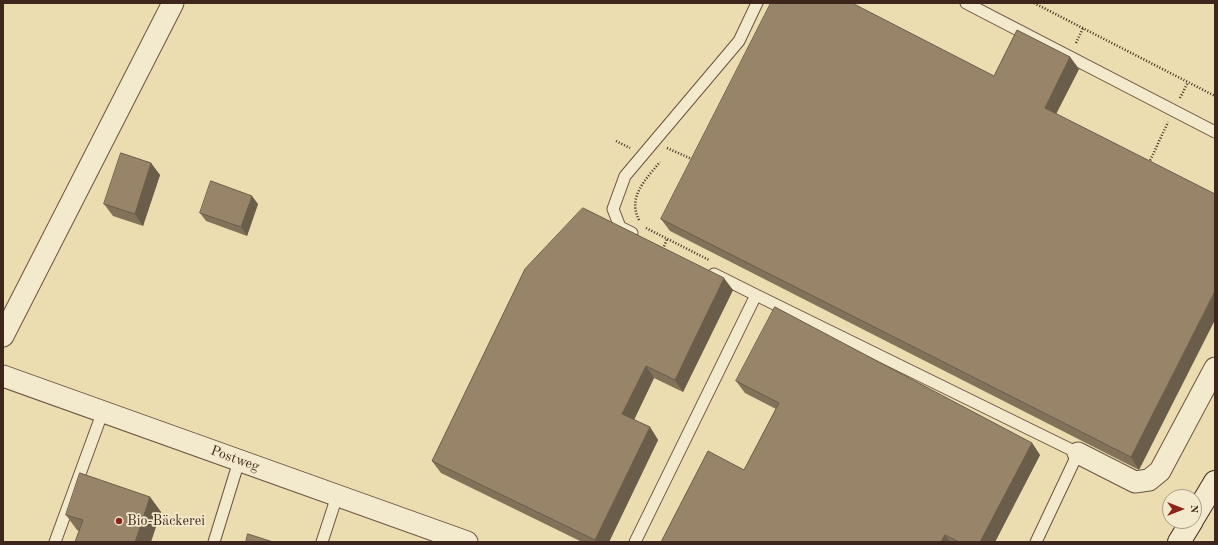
<!DOCTYPE html>
<meta charset="utf-8">
<style>
body{margin:0}
#map{position:relative;width:1218px;height:545px;overflow:hidden;background:#ecddb0;font-family:"Old Standard TT",serif}
canvas{display:block}
.frame{position:absolute;inset:0;border:4px solid #3e261c;pointer-events:none}
.north{position:absolute;left:1162px;top:489px;width:40px;height:40px;box-sizing:border-box;background:#f3e9cc;border:1px solid #ab9b86;border-radius:50%;rotate:90deg;font-size:11px;font-weight:700;line-height:16px;text-align:center;color:#3e261c}
.north::after{content:'';display:block;margin:auto;width:14px;height:18px;background:#8f2418;clip-path:polygon(50% 0,100% 100%,50% 72%,0 100%)}
</style>
<div id="map">
<canvas width="1218" height="545"></canvas>
<div class="frame"></div>
<div class="north">N</div>
</div>
<script>
const ctx = document.querySelector('canvas').getContext('2d');
ctx.lineJoin = 'round';
function strokePath(path, color, width, dash) { ctx.strokeStyle = color; ctx.lineWidth = width; ctx.lineCap = dash ? 'butt' : 'round'; ctx.setLineDash(dash || []); ctx.stroke(path); }
function fill(path, color) { ctx.fillStyle = color; ctx.fill(path, 'evenodd'); }
function label(font, color, halo, rows, align = 'center') {
  ctx.font = font + ' "Old Standard TT",serif'; ctx.lineWidth = 3.5; ctx.setLineDash([]); ctx.textBaseline = 'middle'; ctx.strokeStyle = halo; ctx.fillStyle = color; for (const [text, x, y, turn = 0] of rows) {
    ctx.save(); ctx.translate(x, y); ctx.rotate((+turn || 0) * Math.PI / 180); ctx.textAlign = isNaN(turn) ? turn : align; if (halo) ctx.strokeText(text, 0, 0); ctx.fillText(text, 0, 0); ctx.restore();
  }
}
const lane = new Path2D(`
 M966 3 1215 132
 M632 233 620 227 613 209 625 176 739 41 757 3
 M714 274 756 295
 M55 542 103 411
 M214 542 239 461
 M322 542 337 496
 M635 542 756 295 1078 453 1036 542`);
const street = new Path2D(`
 M3 336 173 3
 M3 376 467 542
 M1078 453 1135 482 1149 480 1160 471 1215 368`);
const secondary = new Path2D(`
 M1194 517 1215 482
 M1179 542 1192 521`);
strokePath(lane, '#6a5441', 13);
strokePath(street, '#6a5441', 23);
strokePath(secondary, '#3e261c', 24);
strokePath(new Path2D(`
 M1034 3 1215 96
 M1076 43 1083 28
 M1180 98 1188 82
 M616 141 630 148
 M667 148 694 160
 M1149 163 1168 122
 M639 220C627 197 646 179 660 162
 M646 228 709 260
 M663 249 667 239`), '#3e261c', 2.5, [1, 2]);
strokePath(lane, '#f3e9cc', 11);
strokePath(street, '#f3e9cc', 21);
strokePath(secondary, '#f3e9cc', 22);
fill(new Path2D(`
 M1070 57 1079 69 1056 114 1139 470 670 231 661 219 994 76Z
 M151 163 160 175 143 226 113 216 104 204Z
 M258 204 247 236 206 221 200 213Z
 M733 290 683 392 654 378 634 420 650 427 658 440 609 542H582L441 473 432 461Z
 M736 381 1032 443 1040 455 995 542H661L744 470 776 409 745 393Z
 M150 497 161 512 79 531 77 530 66 515Z`), '#83725a');
fill(new Path2D(`
 M1070 57 1079 69 1053 120 1045 108Z
 M151 163 160 175 143 226 135 214Z
 M252 196 258 204 247 236 241 227Z
 M724 278 733 290 683 392 675 380Z
 M1215 291V320L1139 470 1131 457Z
 M646 366 654 378 631 426 622 414Z
 M650 427 658 440 609 542H596L595 540Z
 M1032 443 1040 455 995 542H980Z
 M150 497 161 512 151 542H135Z
 M945 535 950 542H941Z`), '#6a5d4a');
const building = new Path2D(`
 M771 3H852L994 76 1017 30 1070 57 1045 108 1215 194V291L1131 457 661 219Z
 M121 153 151 163 135 214 104 204Z
 M211 181 252 196 241 227 200 213Z
 M583 208 724 278 675 380 646 366 622 414 650 427 595 540 432 461 525 269Z
 M775 307 1032 443 980 542H959L945 535 941 542H661L708 451 744 470 779 403 736 381Z
 M80 473 150 497 135 542H75L83 520 66 515Z
 M248 534 273 542H246Z`);
fill(building, '#988569');
strokePath(building, '#6a5d4a', 1);
for (const [x, y, r, color] of [
 [119,521,4,"#8f2418"]
]) { const dot = new Path2D(); dot.arc(x, y, r, 0, 2 * Math.PI); ctx.fillStyle = color; ctx.fill(dot); strokePath(dot, '#f3e9cc', 1.5); }
label('14px', '#3e261c', '#f3e9cc', [
 ["Postweg",235,459,20]
]);
label('14px', '#3e261c', '#f3e9cc', [
 ["Bio-Bäckerei",127,521]
], 'left');
</script>
